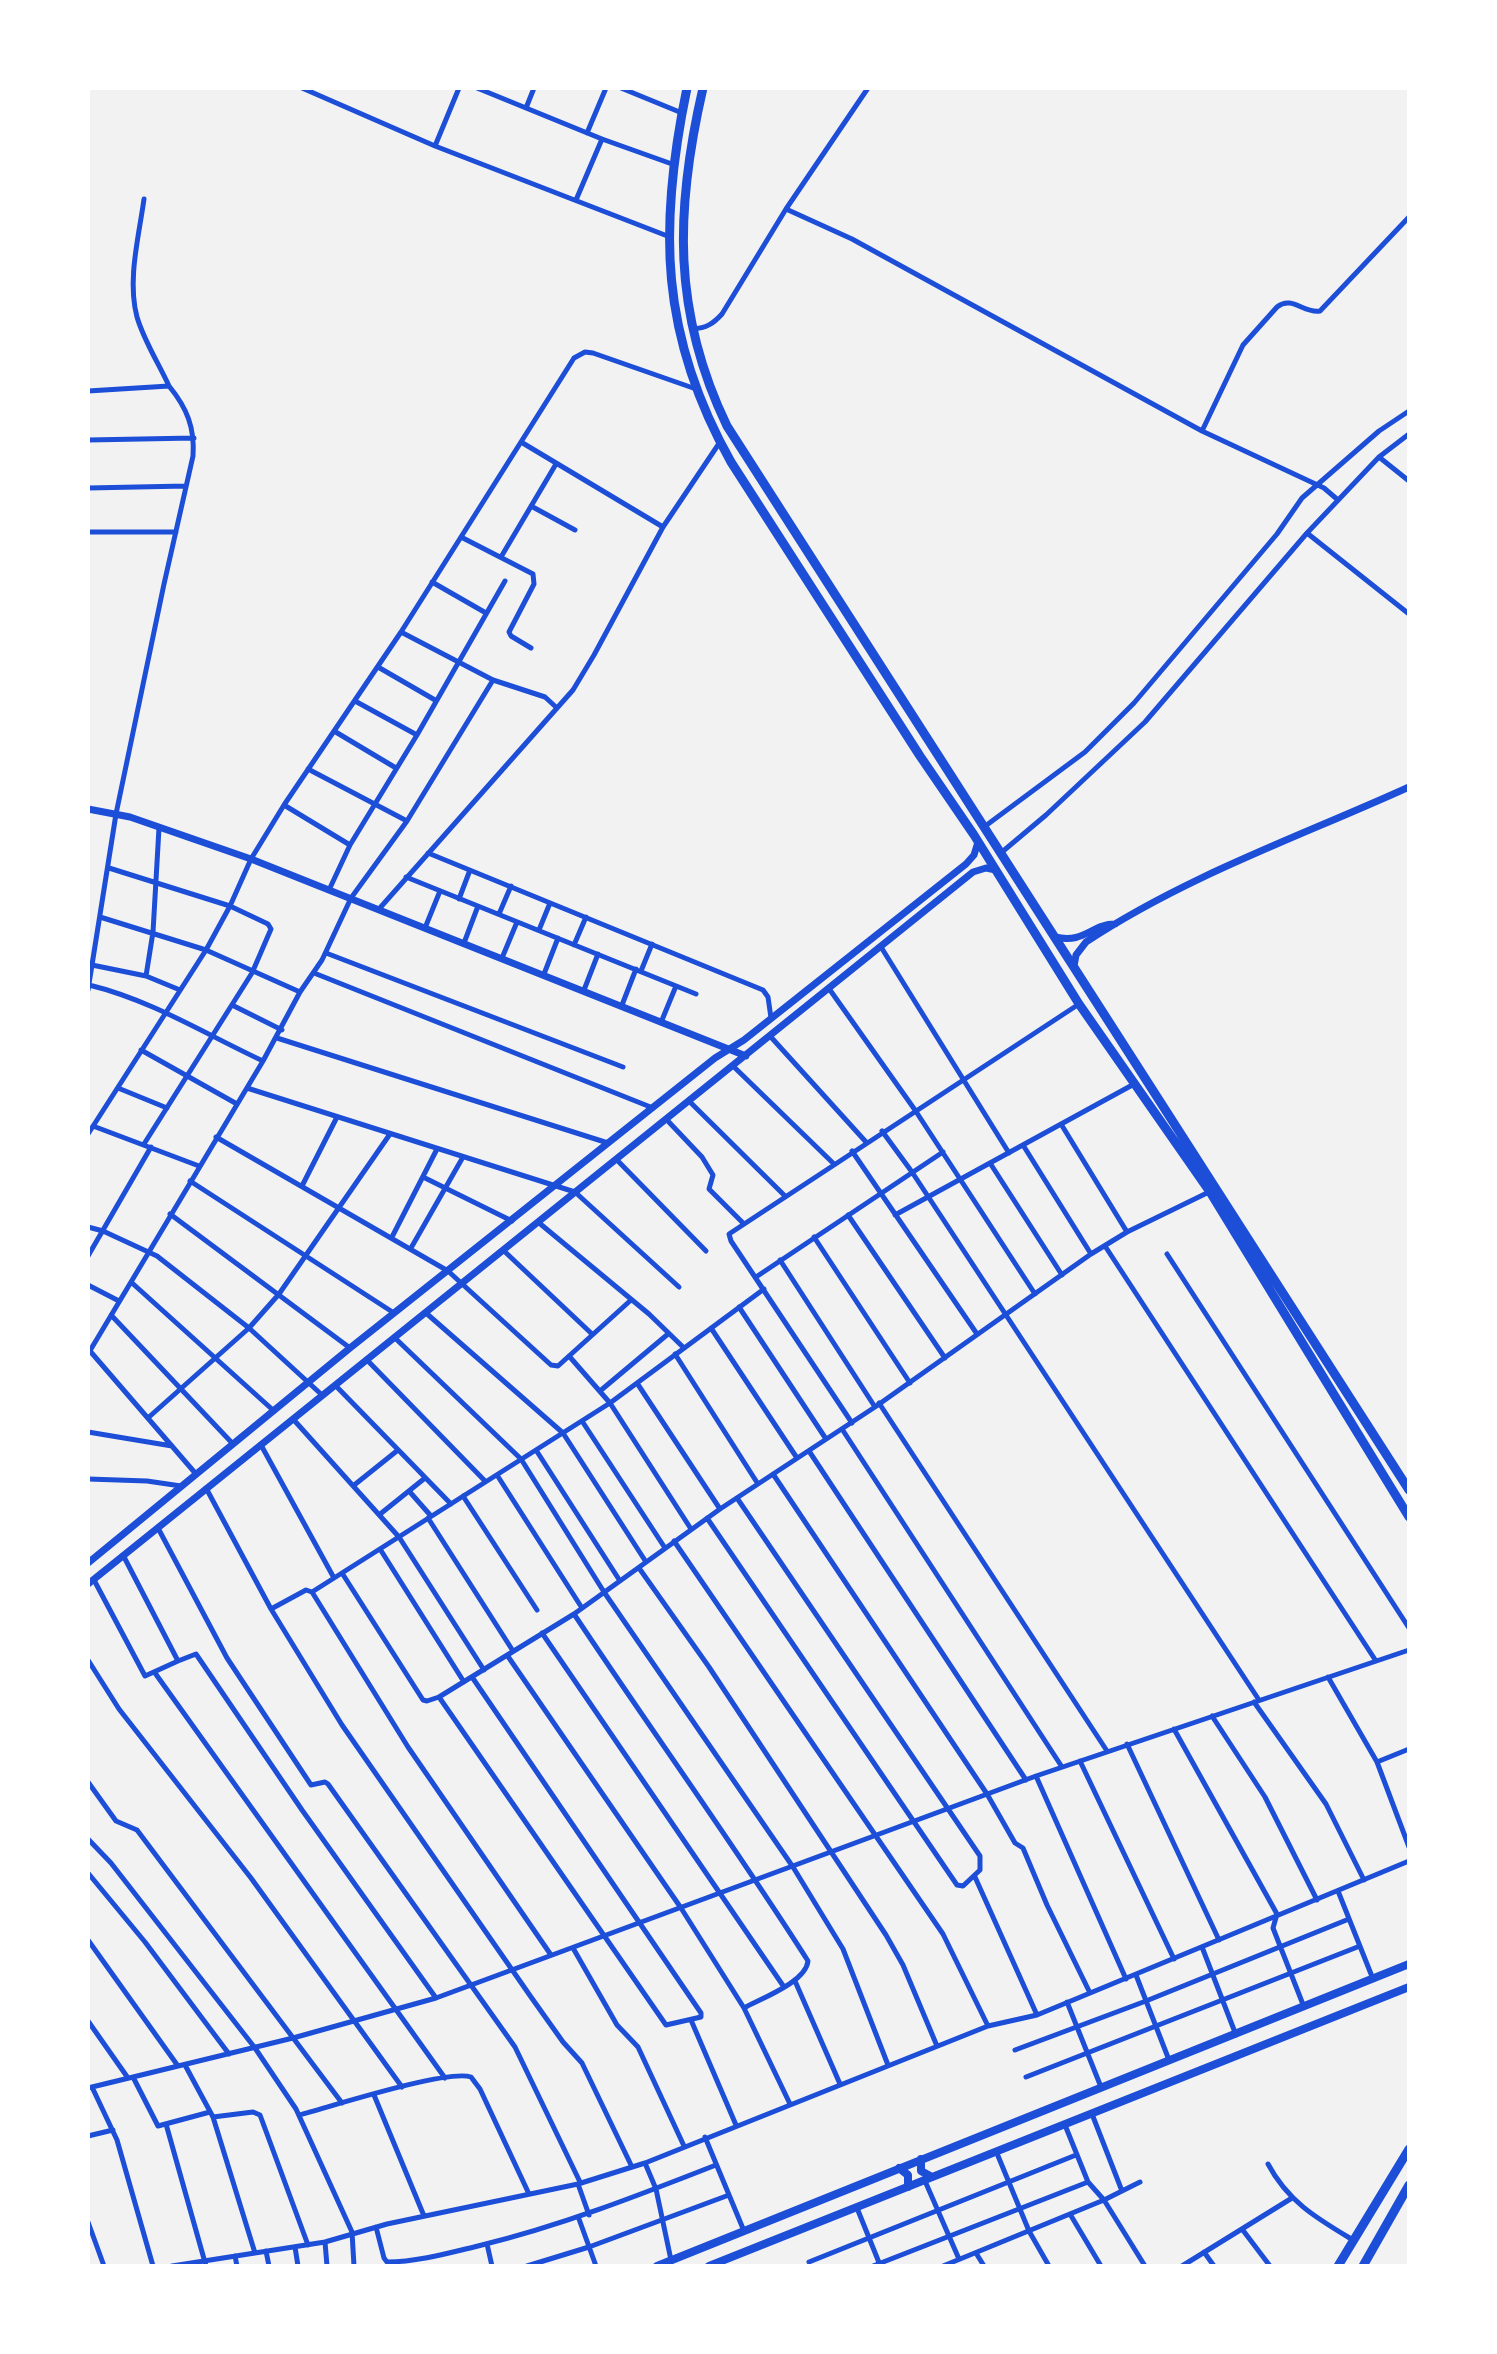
<!DOCTYPE html>
<style>
body{margin:0}
#map{position:relative;width:1497px;height:2354px;overflow:hidden;background:#f2f2f2;font-family:Arial,sans-serif}
canvas{display:block}
.frame{position:absolute;inset:0;border:90px solid #fff;pointer-events:none}
</style>
<div id="map">
<canvas width="1497" height="2354"></canvas>
<div class="frame"></div>
</div>
<script>
const ctx = document.querySelector('canvas').getContext('2d');
ctx.lineJoin = 'round';
function strokePath(path, color, width, dash) { ctx.strokeStyle = color; ctx.lineWidth = width; ctx.lineCap = dash ? 'butt' : 'round'; ctx.setLineDash(dash || []); ctx.stroke(path); }
strokePath(new Path2D(`
 M302 88 435 146 670 237
 M477 88 602 139 672 164
 M621 88 682 113
 M526 108 534 88
 M587 133 606 88
 M435 146 459 88
 M144 199C139 236 127 280 137 317 144 341 159 364 169 386
 M576 200 602 139
 M786 209 852 239 1202 431 1324 488 1338 500
 M693 329C706 328 713 324 722 314L786 209 868 88
 M88 391 169 386C187 408 195 428 193 456L164 584 116 814 88 990
 M1202 431 1243 345 1277 307C1292 295 1304 314 1320 311L1409 217
 M88 440 194 438
 M521 442 663 527
 M1379 457 1409 481
 M88 488 186 486
 M531 506 575 530
 M88 532H176
 M1307 533 1409 614
 M461 537 533 574 534 584 509 632 511 636 531 648
 M501 557 556 464
 M432 582 486 613
 M401 632 493 680 545 697 557 708
 M378 667 435 700
 M355 701 417 735
 M334 731 396 768
 M308 769 407 821
 M284 805 350 845
 M984 827 1085 752 1134 703 1277 534 1302 498 1379 431 1409 411
 M1002 852 1046 815 1145 722 1307 533 1379 457 1409 434
 M428 853 763 990 768 997 771 1018
 M109 868 230 906 268 924 271 929 252 973 144 1144
 M406 877 696 994
 M329 890 350 845 417 735 505 581
 M459 899 470 870
 M379 909 573 690 594 655 663 527 720 442
 M499 914 511 886
 M100 917 206 950 300 992
 M425 928 440 891
 M539 930 550 903
 M464 943 478 906
 M574 945 586 917
 M881 947 1009 1153
 M326 953 623 1067
 M502 958 517 922
 M92 965 146 976 180 990
 M641 971 652 944
 M314 973 653 1108
 M544 974 558 938
 M146 976 153 932 159 828
 M89 985C151 1000 205 1034 263 1061
 M584 990 598 954
 M830 990 915 1110 1035 1294
 M232 1005 282 1030
 M622 1005 636 969
 M662 1020 676 986
 M770 1036 866 1142
 M277 1038 608 1143
 M141 1050 237 1104
 M733 1066 834 1164
 M118 1088 167 1108
 M247 1088 575 1192 679 1287
 M689 1101 785 1196
 M666 1119 702 1157 713 1175 709 1189 743 1223
 M1061 1124 1127 1232
 M93 1126 199 1166
 M882 1131 912 1172 1259 1700
 M88 1134 206 950 230 906 251 859 284 805 401 632 574 358 585 352 593 353 696 389
 M216 1137 448 1271 551 1365 558 1366 631 1300
 M1023 1145 1091 1254
 M852 1151 977 1334
 M616 1159 706 1251
 M990 1163 1062 1275
 M423 1177 512 1221
 M190 1181 394 1313
 M302 1186 337 1117
 M170 1214 350 1348
 M848 1215 945 1358
 M895 1215 1136 1083
 M538 1222 649 1314 684 1348
 M88 1227 103 1231 157 1256 249 1328 322 1395
 M392 1237 437 1149
 M814 1237 910 1383
 M1105 1246 1376 1661
 M411 1248 463 1157
 M503 1250 592 1334
 M1167 1254 1409 1628
 M88 1256 151 1147
 M780 1260 875 1407
 M756 1277 943 1152
 M131 1282 274 1411
 M88 1285 119 1301
 M739 1307 826 1439
 M426 1313 563 1433 646 1562
 M111 1315 233 1444
 M711 1328 797 1458
 M394 1337 521 1459 604 1592 793 1867 843 1949 888 2065
 M90 1351 196 1474
 M88 1354 263 1061 300 992 322 960 351 898 407 821 493 680
 M675 1354 758 1484
 M569 1356 610 1403 691 1529
 M367 1360 485 1481
 M637 1383 720 1509
 M335 1385 451 1504
 M600 1391 668 1334
 M879 1403 1107 1751
 M149 1417 249 1328 279 1294 390 1134
 M293 1419 399 1537 484 1670
 M582 1421 665 1548
 M852 1423 731 1241 729 1234 1079 1004
 M842 1429 1062 1767
 M88 1432 172 1446
 M261 1445 334 1578
 M536 1450 620 1581
 M809 1451 1026 1780
 M773 1474 987 1794 1015 1843 1023 1848 1047 1905 1090 1993
 M497 1475 582 1608
 M88 1479 147 1481 181 1486
 M353 1486 398 1450
 M206 1488 271 1609 342 1725 531 1997 563 2042 582 2063 632 2167
 M409 1491 431 1516
 M463 1496 537 1610
 M379 1515 425 1478
 M428 1518 513 1651
 M707 1518 957 1885 963 1886 980 1870V1856L737 1498
 M158 1528 227 1658 311 1785 325 1782 328 1784 515 2047 580 2182
 M674 1541 943 1934 988 2026
 M380 1549 464 1682
 M639 1568 709 1667 886 1935 903 1965 937 2046
 M342 1573 423 1700 427 1701 439 1697 574 1614 720 1509 875 1407 1091 1254 1127 1232 1209 1192
 M94 1580 145 1676 178 1661 123 1555
 M312 1592 610 1403 764 1289
 M312 1592 408 1747 551 1955
 M271 1609 306 1590 312 1592
 M574 1614C651 1730 733 1843 808 1961 806 1982 762 1998 744 2008
 M542 1633 784 1987
 M507 1655 681 1908 744 2008 790 2104
 M88 1660 119 1709 251 1878 402 2087
 M178 1661 196 1654 302 1810 436 1998
 M155 1673 445 2078
 M1328 1677 1377 1762 1409 1847
 M439 1697 666 2025 701 2017V2013L472 1677
 M1254 1702 1326 1804 1364 1880
 M1212 1716 1265 1797 1317 1900
 M1174 1729 1277 1914 1273 1928 1304 2007
 M1127 1744 1219 1940
 M1080 1761 1174 1959
 M1377 1762 1409 1749
 M1036 1776 1126 1979
 M88 1782 116 1821 137 1830 342 2103
 M88 1839 111 1863 255 2048 296 2109 352 2232 354 2266
 M88 1873 145 1942 229 2054
 M975 1877 1037 2015
 M1338 1891 1373 1979
 M88 1940 178 2066
 M1202 1947 1236 2035
 M573 1948 617 2025 638 2047 684 2146
 M1136 1975 1169 2060
 M795 1981 840 2084
 M1067 2002 1101 2087
 M691 2020 736 2125
 M88 2021 128 2078
 M1015 2050 1146 2001 1349 1919
 M185 2065 213 2117 255 2253
 M133 2077 158 2126 210 2112
 M1026 2077 1360 1946
 M92 2087 117 2140 153 2266
 M88 2088 293 2038 436 1998 1036 1776 1409 1650
 M374 2095 424 2216
 M1092 2114 1122 2191
 M299 2115C330 2107 447 2069 471 2077L480 2089 529 2194
 M213 2117 253 2112 260 2115 308 2245
 M166 2124 206 2266
 M1065 2125 1088 2182 1104 2200 1145 2266
 M88 2136 113 2130
 M705 2137 744 2231
 M996 2151 1029 2231 1049 2266
 M645 2163 656 2189 671 2260
 M1268 2164C1288 2202 1318 2219 1353 2240
 M925 2181 959 2259
 M578 2184 589 2215
 M857 2208 880 2265
 M1070 2214 1101 2266
 M579 2219 596 2266
 M88 2222 104 2266
 M376 2227 384 2258 387 2262C417 2262 449 2253 478 2246 560 2226 637 2196 716 2165
 M1242 2229 1270 2266
 M325 2242 327 2266
 M487 2244 492 2266
 M295 2247 298 2266
 M266 2251 269 2266
 M1204 2252 1214 2266
 M976 2253 984 2266
 M235 2256 237 2266
 M809 2262 1076 2155
 M172 2266 325 2242 387 2224 578 2184 645 2163 988 2026 1037 2015 1409 1861
 M527 2266 589 2247 729 2195
 M873 2266 1088 2182
 M943 2266 1104 2200 1140 2182
 M1182 2266 1292 2198`), '#1d4ed8', 5);
strokePath(new Path2D(`
 M88 809 130 817 251 859 746 1056
 M1055 937C1085 944 1091 924 1115 924
 M1074 966 1076 955 1086 942C1188 875 1299 837 1409 787
 M88 1563 350 1348 715 1058 744 1040 966 864 974 855 978 842
 M88 1584 973 872 986 868 996 870`), '#1d4ed8', 7);
strokePath(new Path2D(`
 M921 2159V2171L932 2177
 M899 2168 908 2175V2187
 M657 2266 1409 1964
 M709 2266 1409 1987`), '#1d4ed8', 8);
strokePath(new Path2D(`
 M687 88C658 227 660 336 731 462L920 756 974 835 1079 1004 1210 1192 1409 1517
 M703 88C675 209 672 312 727 426L1409 1490
 M1338 2266 1409 2149
 M1363 2266 1409 2185`), '#1d4ed8', 9);
</script>
